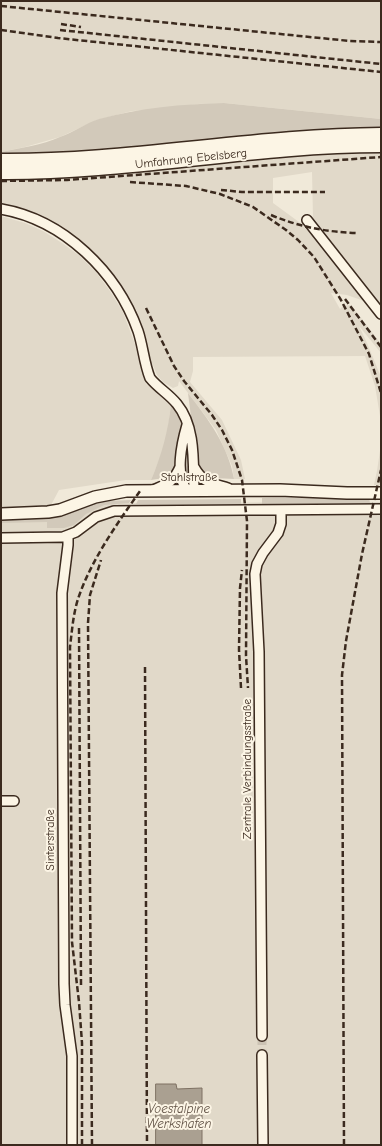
<!DOCTYPE html>
<meta charset="utf-8">
<style>
body{margin:0}
#map{position:relative;width:382px;height:1146px;overflow:hidden;background:#f0e9d9;font-family:"Comic Neue",sans-serif}
canvas{display:block}
.frame{position:absolute;inset:0;border:2px solid #3b2a1e;pointer-events:none}
</style>
<div id="map">
<canvas width="382" height="1146"></canvas>
<div class="frame"></div>
</div>
<script>
const ctx = document.querySelector('canvas').getContext('2d');
ctx.lineJoin = 'round';
function fill(path, color) { ctx.fillStyle = color; ctx.fill(path, 'evenodd'); }
function strokePath(path, color, width, dash) { ctx.strokeStyle = color; ctx.lineWidth = width; ctx.lineCap = dash ? 'butt' : 'round'; ctx.setLineDash(dash || []); ctx.stroke(path); }
function label(font, color, halo, rows, align = 'center') {
  ctx.font = font + ' "Comic Neue",sans-serif'; ctx.lineWidth = 4; ctx.setLineDash([]); ctx.textBaseline = 'middle'; ctx.strokeStyle = halo; ctx.fillStyle = color; for (const [text, x, y, turn = 0] of rows) {
    ctx.save(); ctx.translate(x, y); ctx.rotate((+turn || 0) * Math.PI / 180); ctx.textAlign = isNaN(turn) ? turn : align; if (halo) ctx.strokeText(text, 0, 0); ctx.fillText(text, 0, 0); ctx.restore();
  }
}
fill(new Path2D(`
 M1 1H381V119L224 103 198 104 164 109 132 111 97 120 60 137 25 147 1 152Z
 M381 150V304L371 294 324 234 313 218 312 172 273 178V203L299 222 315 238 364 301 347 295 331 293 340 309 343 306 351 305 381 344V353L359 326 367 343 381 377V422L375 386 365 356 193 357V371L190 382 222 420 241 460 245 479H234L232 466 216 430 179 381 178 386 173 388 163 382 157 375 153 365 151 364 145 335 132 307 118 281 100 260 80 242 58 226 36 215 1 204V176L271 156Z
 M1 216 25 223 43 231 62 243 80 256 96 272 110 291 123 312 139 355 146 384 171 404 168 429 163 451 151 480H126L59 490 50 507 1 509Z
 M381 444V485H374L377 471Z
 M381 502V1145H1V521L77 518 89 508 107 503Z`), '#e1d9c9');
fill(new Path2D(`
 M224 103 381 119V130L72 153 1 154V152C21 148 42 145 60 137 74 132 86 123 99 119 140 108 182 104 224 103Z
 M188 393C208 419 228 445 234 479L214 478 204 472H201L197 465Z
 M171 404 182 422V429L177 442V453L174 472 170 471 164 478 151 480C162 454 168 432 171 404Z
 M188 442 189 443V473H185Z
 M369 497 370 503 262 504V498Z
 M241 499V504H136L138 500Z
 M131 500 129 503 104 505 86 514 74 525 64 528H47V522L1 523V520L43 519 54 517 89 505 106 501Z`), '#d2c9ba');
const water = new Path2D(`
 M156 1084H176L177 1089 202 1088V1145H156Z`);
fill(water, '#aaa091');
strokePath(water, '#7e7163', 1);
strokePath(new Path2D(`
 M262 1036V1055`), '#ccc3b4', 9, [9, 4.5]);
const minor = new Path2D(`
 M1 209C64 220 117 272 138 331 143 346 144 363 150 378 158 388 169 394 177 404 196 427 193 463 194 490
 M307 220 381 314
 M187 425C182 442 174 477 188 491
 M194 467C203 483 211 483 228 488
 M153 490C167 484 173 483 180 467
 M68 536V545L62 593 64 984 65 1005 72 1056V1145
 M1 538 63 537 76 532 96 517 114 511 381 509
 M1 801H14
 M262 1036 259 652 255 574 257 564 263 553 278 533 281 524V510
 M262 1055 263 1145`);
const tertiary = new Path2D(`
 M1 514 48 512 60 510 95 497 126 491 280 490 347 493H381`);
const primary = new Path2D(`
 M1 161C128 162 254 136 381 135
 M1 172C128 173 254 145 381 145`);
strokePath(minor, '#3b2a1e', 12);
strokePath(tertiary, '#3b2a1e', 14);
strokePath(primary, '#3b2a1e', 17);
strokePath(minor, '#fcf5e5', 9);
strokePath(tertiary, '#fcf5e5', 11);
strokePath(primary, '#fcf5e5', 14);
strokePath(new Path2D(`
 M1 6 350 41 381 42
 M61 24 81 27
 M1 30 58 38 381 72
 M60 30 381 64
 M1 181 67 180 381 157
 M130 182 186 186 220 194 253 207 286 230 298 240 314 257 341 300 369 354 381 393
 M221 190 242 192H325
 M271 215C300 227 326 232 357 233
 M345 299 381 347
 M146 308 174 366 184 381 212 415 222 430 232 450 242 480 247 521 246 656 248 688
 M79 628 81 985
 M145 667 147 1145
 M241 688 239 650 240 588 242 570
 M82 1145V1043L79 1002 72 942 70 647C72 631 73 615 78 599 91 560 117 524 140 491
 M92 1145 88 623 90 595 101 560
 M344 1145 342 675 346 641 362 554 381 470`), '#3b2a1e', 2.5, [6, 3]);
label('12px', '#3b2a1e', '#fcf5e5', [
 ["Umfahrung Ebelsberg",191,159,-6],
 ["Stahlstraße",189,478],
 ["Zentrale Verbindungsstraße",248,769,-90],
 ["Sinterstraße",51,840,-90]
]);
label('italic 13px', '#625346', '#fcf5e5', [
 ["Voestalpine",179,1109],
 ["Werkshafen",179,1124]
]);
</script>
